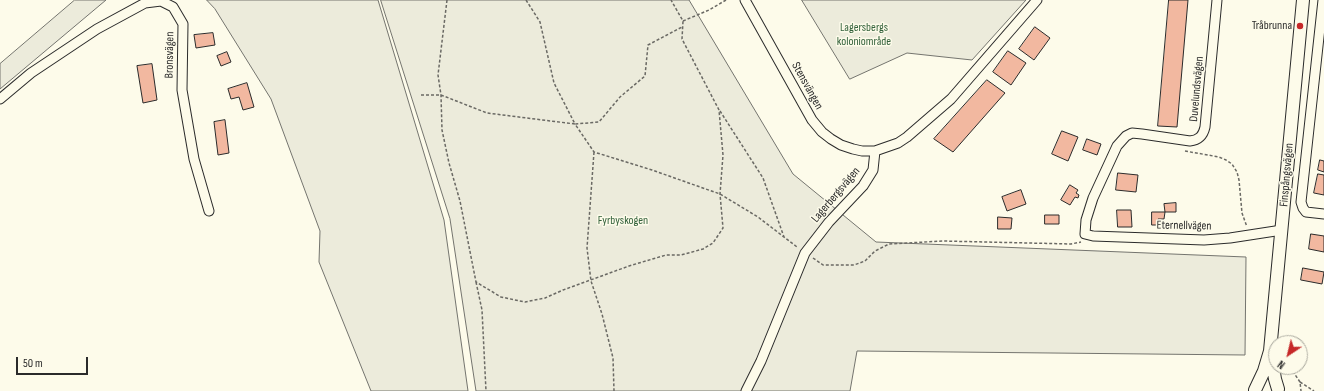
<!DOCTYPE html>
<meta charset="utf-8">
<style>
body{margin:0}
#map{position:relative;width:1324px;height:391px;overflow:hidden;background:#fdfbea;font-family:"Sofia Sans Condensed",sans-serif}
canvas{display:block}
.north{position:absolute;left:1268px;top:335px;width:40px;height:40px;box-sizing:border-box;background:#fdfbea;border:1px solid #a9a89e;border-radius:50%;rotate:215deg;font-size:11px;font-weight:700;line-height:16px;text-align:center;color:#2b2b2b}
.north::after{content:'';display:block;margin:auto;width:14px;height:18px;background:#c62828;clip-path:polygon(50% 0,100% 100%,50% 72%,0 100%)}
.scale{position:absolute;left:16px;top:357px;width:72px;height:18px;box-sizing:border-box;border:2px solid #2b2b2b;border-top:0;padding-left:5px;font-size:12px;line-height:14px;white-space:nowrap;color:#2b2b2b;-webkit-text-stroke:3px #fdfbea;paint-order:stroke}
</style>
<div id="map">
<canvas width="1324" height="391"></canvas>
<div class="north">N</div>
<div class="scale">50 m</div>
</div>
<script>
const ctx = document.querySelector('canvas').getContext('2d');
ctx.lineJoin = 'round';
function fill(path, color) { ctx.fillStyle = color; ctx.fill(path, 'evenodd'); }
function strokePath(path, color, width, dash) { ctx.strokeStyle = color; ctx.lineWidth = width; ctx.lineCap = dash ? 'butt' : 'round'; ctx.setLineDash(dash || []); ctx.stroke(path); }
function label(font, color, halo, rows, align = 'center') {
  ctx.font = font + ' "Sofia Sans Condensed",sans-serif'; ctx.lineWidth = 3; ctx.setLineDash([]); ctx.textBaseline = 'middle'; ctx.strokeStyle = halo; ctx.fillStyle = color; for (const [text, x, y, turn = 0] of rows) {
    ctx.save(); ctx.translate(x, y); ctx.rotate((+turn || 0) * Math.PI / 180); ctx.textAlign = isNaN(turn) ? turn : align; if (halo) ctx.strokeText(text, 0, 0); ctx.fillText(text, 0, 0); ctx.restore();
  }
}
const green = new Path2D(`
 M75 0H106L0 89V64Z
 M207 0H378L444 220 468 391H371L319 262 320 231 271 99 215 9Z
 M381 0H689L793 174 876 242 1246 257 1245 355 857 351 850 391H476L450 219Z
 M802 0H1026L972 60 907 53 850 79Z`);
fill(green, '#ecebdb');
strokePath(green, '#74746e', 1);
const building = new Path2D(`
 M1169 0H1188L1177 127 1158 126Z
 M1035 27 1050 38 1034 60 1019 49Z
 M213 33 215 45 196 48 194 35Z
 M1008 51 1026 63 1011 85 993 72Z
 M227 52 231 62 221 66 217 56Z
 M152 64 157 100 143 103 137 66Z
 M987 80 1005 93 953 152 934 139Z
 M247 83 254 107 243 110 239 97 231 99 228 89Z
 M225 120 229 153 218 155 214 122Z
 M1062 131 1078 137 1068 161 1052 154Z
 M1087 139 1101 144 1097 155 1083 150Z
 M1320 160 1324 161V172L1318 170Z
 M1118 173 1138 175 1136 192 1116 190Z
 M1318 174 1324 175V195L1314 193Z
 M1070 185 1078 190 1076 193 1079 195 1078 198 1075 197 1070 205 1061 200Z
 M1021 190 1026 204 1007 211 1002 197Z
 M1176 203V212H1165L1164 204Z
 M1117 210H1131L1132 227H1118Z
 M1152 212H1165L1164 219H1158V225H1152Z
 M1045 215H1059V224H1045Z
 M998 217 1012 218 1011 229H998Z
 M1311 234 1324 236V252L1309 249Z
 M1303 268 1324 272 1322 284 1301 280Z`);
fill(building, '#f2b8a0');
strokePath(building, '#2b2b2b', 1);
const minor = new Path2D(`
 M745 0 812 120 822 132 831 139 841 145 853 149 862 151H875L898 143 907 137 951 99 1037 0
 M1217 0 1205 127C1203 136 1199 140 1190 141L1142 134 1132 133 1126 136 1117 146 1093 198 1086 220 1085 234 1093 236 1204 240 1230 238 1282 230
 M1323 0 1301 202 1303 208 1306 212 1324 214
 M0 99 31 73 97 29 145 3 161 1 173 7 183 24 182 90 194 159 209 211
 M746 391 761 361 805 253 829 222 863 186 873 170 875 151`);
const secondary = new Path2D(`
 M1271 354 1275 379 1278 389
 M1255 390 1264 371 1270 351 1303 0`);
strokePath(minor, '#2b2b2b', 11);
strokePath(secondary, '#2b2b2b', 14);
strokePath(new Path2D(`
 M447 0 438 75 441 95 442 130 449 163 460 201 476 282 501 297 525 302 545 298 563 290 629 266 666 255H681L703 249 713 243 723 228 720 194 723 155 719 110 682 39 683 21 671 0
 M526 0 540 22 554 83 575 124 599 122 620 97 645 76 648 45 682 27
 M683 21 709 10 726 0
 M421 95H441L487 113 575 124 594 152 652 170 720 194 758 217 797 247
 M720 111 763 178 784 237
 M1185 151 1219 157 1226 160 1232 164 1237 172 1239 180 1242 213 1247 227
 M594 152 587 248 591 281 602 314 613 358 614 391
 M813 258 823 265H854L865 261 875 251 889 244 943 241 1071 244 1081 242
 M476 282 482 310 486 391
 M1290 367 1300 382 1301 391
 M1300 382 1314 391`), '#6a6964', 1.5, [3, 2]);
strokePath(minor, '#fdfbea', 9);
strokePath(secondary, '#fdfbea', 12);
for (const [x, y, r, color] of [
 [1300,26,4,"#c62828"]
]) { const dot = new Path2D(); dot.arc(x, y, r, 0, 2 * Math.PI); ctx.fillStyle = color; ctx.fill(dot); strokePath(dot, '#fdfbea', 1.5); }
label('12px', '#2b2b2b', '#fdfbea', [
 ["Tråbrunna",1292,26]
], 'right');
label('12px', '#34623c', '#fdfbea', [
 ["Lagersbergs",864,28],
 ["koloniområde",864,42],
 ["Fyrbyskogen",623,221]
]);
label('12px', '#2b2b2b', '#fdfbea', [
 ["Bronsvägen",170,55,-89],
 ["Stensvängen",807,86,61],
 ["Duvelundsvägen",1197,89,-85],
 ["Finspångsvägen",1287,175,-85],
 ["Lagerbergsvägen",836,195,-50],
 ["Eternellvägen",1184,226,1]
]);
</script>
